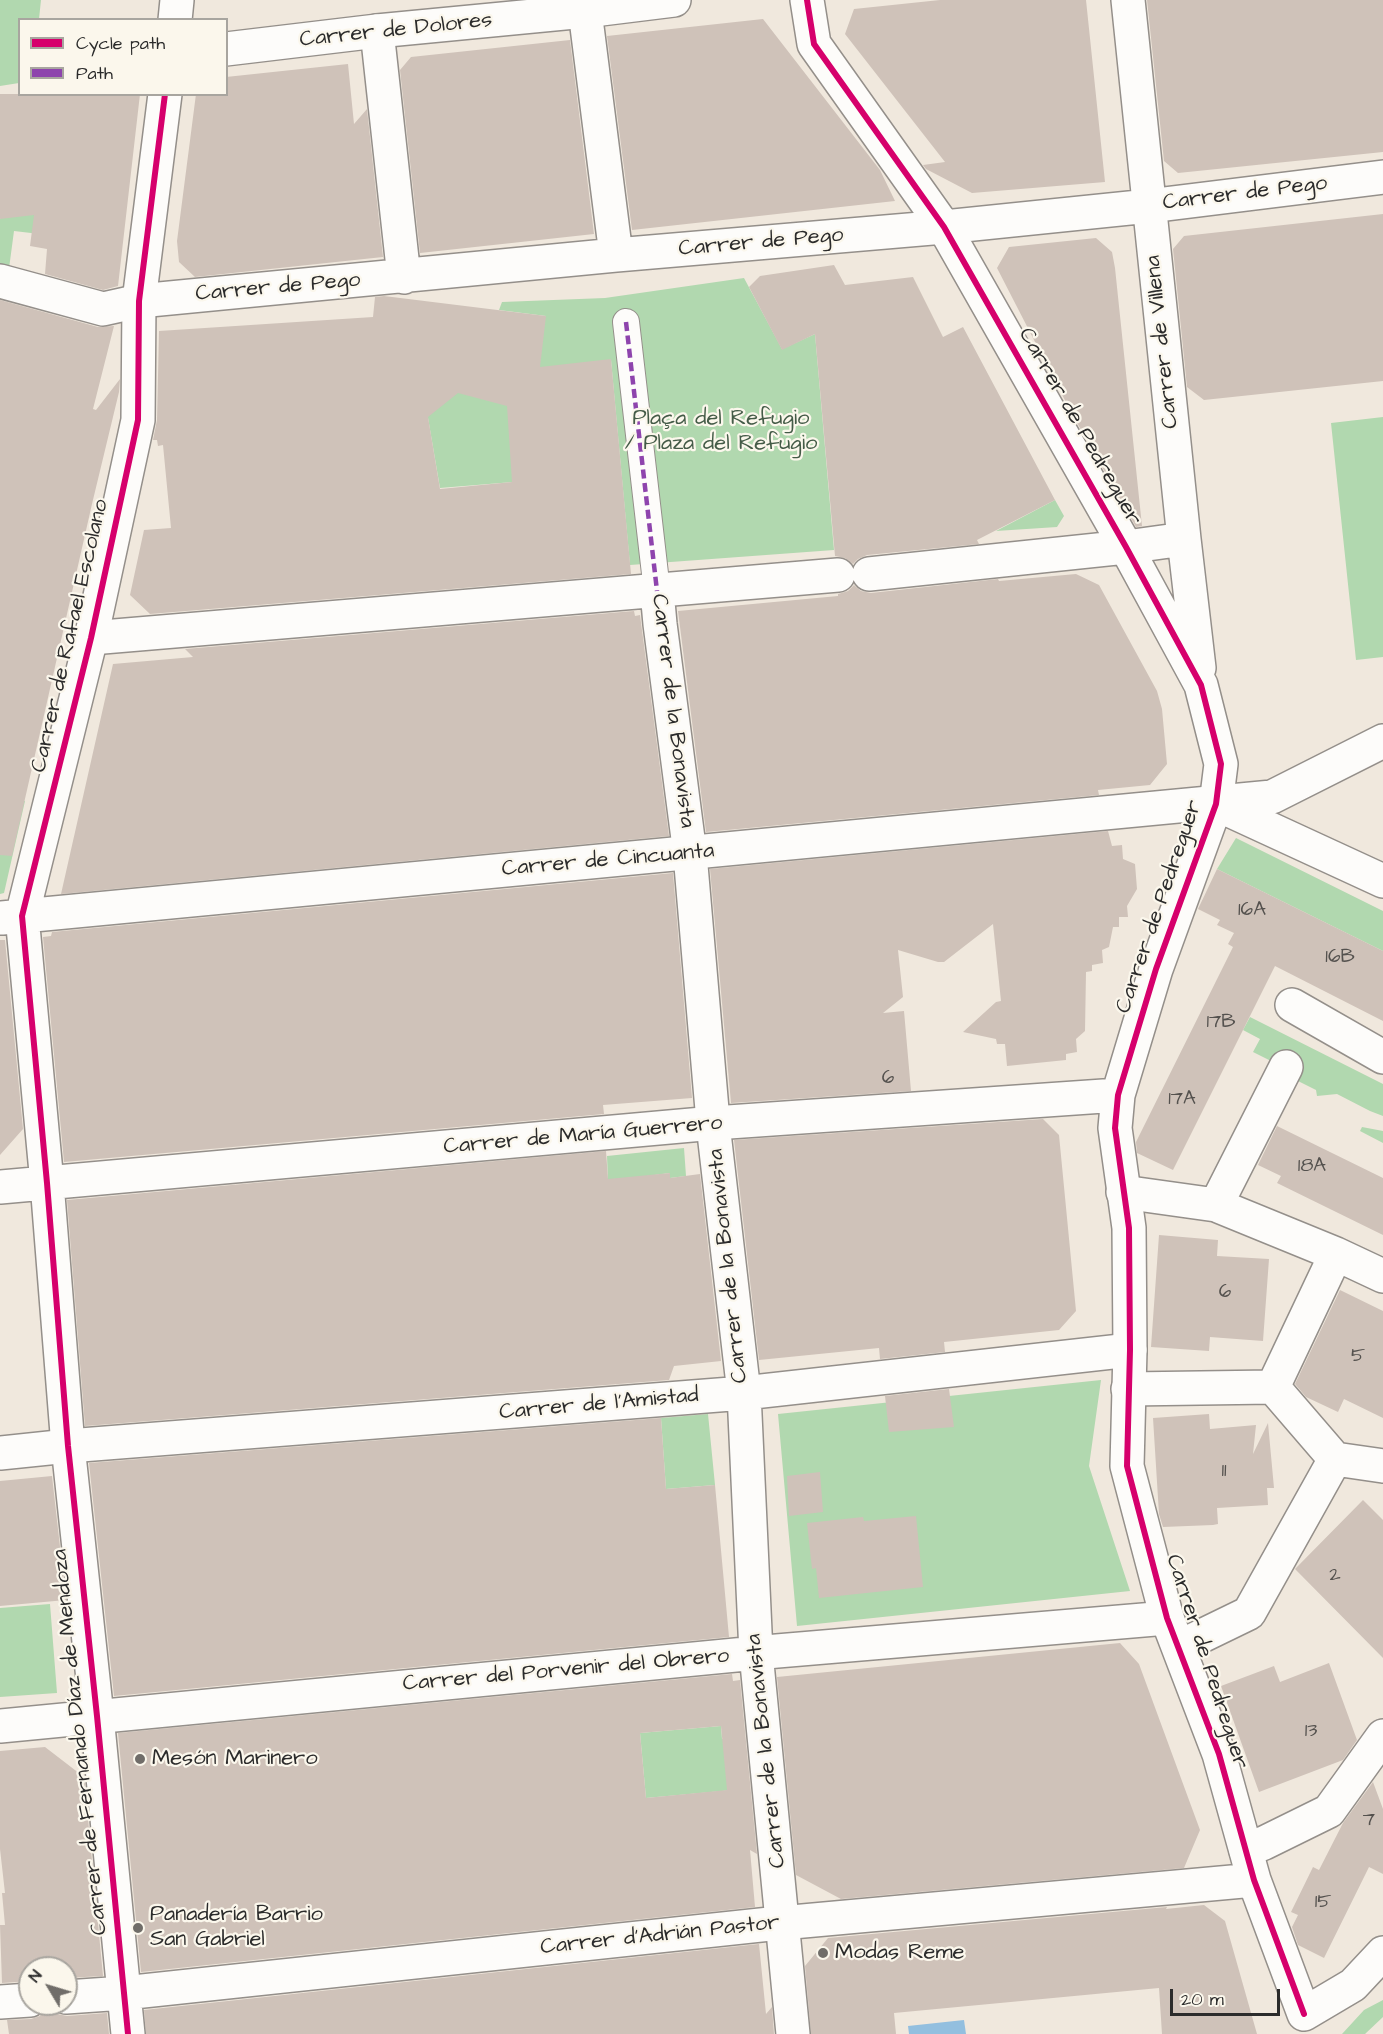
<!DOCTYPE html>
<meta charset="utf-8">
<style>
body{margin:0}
#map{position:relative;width:1383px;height:2034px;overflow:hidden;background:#f0e8dd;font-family:"Architects Daughter",sans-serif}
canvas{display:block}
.legend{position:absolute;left:18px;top:18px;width:210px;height:78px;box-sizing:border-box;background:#fbf7ec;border:2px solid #a8a59f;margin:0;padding:8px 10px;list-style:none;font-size:18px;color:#2b2b2b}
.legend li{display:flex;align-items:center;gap:12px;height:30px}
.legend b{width:30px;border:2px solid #a8a59f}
.north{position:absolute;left:18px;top:1956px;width:60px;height:60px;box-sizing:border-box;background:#fbf7ec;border:2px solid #a8a59f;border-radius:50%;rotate:308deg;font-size:16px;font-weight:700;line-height:24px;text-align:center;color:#2b2b2b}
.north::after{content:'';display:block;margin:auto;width:21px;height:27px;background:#706d69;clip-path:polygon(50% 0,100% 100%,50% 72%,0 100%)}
.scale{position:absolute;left:1170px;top:1989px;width:110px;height:27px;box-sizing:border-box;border:3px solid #2b2b2b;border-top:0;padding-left:8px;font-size:18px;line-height:21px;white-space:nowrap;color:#2b2b2b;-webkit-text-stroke:4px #fbf7ec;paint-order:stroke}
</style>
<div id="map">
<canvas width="1383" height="2034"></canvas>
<ul class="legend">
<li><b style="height:8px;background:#d6006c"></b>Cycle path</li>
<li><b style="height:8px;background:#8e44ad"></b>Path</li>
</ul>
<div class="north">N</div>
<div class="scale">20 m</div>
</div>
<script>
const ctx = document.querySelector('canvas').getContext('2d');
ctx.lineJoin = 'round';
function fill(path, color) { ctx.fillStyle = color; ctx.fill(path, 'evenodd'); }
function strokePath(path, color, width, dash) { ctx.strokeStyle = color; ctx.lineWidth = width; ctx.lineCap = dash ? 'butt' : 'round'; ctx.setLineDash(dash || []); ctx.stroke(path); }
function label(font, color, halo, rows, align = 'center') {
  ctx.font = font + ' "Architects Daughter",sans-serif'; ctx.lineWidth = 4.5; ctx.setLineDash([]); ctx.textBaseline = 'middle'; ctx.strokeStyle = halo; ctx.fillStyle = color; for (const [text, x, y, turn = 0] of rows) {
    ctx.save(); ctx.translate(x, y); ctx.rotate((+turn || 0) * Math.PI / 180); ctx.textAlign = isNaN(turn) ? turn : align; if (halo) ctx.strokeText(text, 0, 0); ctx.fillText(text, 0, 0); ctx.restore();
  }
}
fill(new Path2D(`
 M0 0H41L39 19 20 20 19 83 0 86Z
 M19 189 48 235 14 231 8 276 0 274V219Z
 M744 278 782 349 815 334 834 550 630 565 611 360 513 482 440 488 427 412 546 316 499 310 502 302 605 298Z
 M1383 417V657L1356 660 1331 423Z
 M1055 500 1064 516 1057 527 996 531Z
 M0 796 25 801 4 893 0 894Z
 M1236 838 1383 911V951L1217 869Z
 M1250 1017 1383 1084V1116L1370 1111 1337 1094 1317 1096 1316 1090 1292 1078 1287 1069 1253 1052 1260 1039 1243 1030Z
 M1362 1127 1383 1131V1143L1360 1131Z
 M684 1148 686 1176 670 1178V1173L608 1181 607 1156Z
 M1101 1380 1089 1466 1130 1591 797 1626 778 1414Z
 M708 1414 715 1485 666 1489 661 1418Z
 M50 1604 57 1693 0 1697V1608Z
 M721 1726 722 1739 739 1738 744 1789 646 1798 640 1733Z
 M1383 2000V2017L1365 2034H1342L1364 2010Z`), '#b1d8af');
fill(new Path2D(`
 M964 2020 966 2034H909L908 2026Z`), '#93bfdf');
fill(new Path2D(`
 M940 0H1086L1105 182 972 193 926 169 923 165 945 162 845 34 854 9Z
 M1147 0H1383V152L1178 173 1164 161Z
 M763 19 880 170 895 201 632 230 607 36Z
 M570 40 594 234 420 253 400 70 411 57Z
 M348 64 354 124 367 109 383 257 195 277 179 262 177 241 196 94H226V77Z
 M0 94H140L118 286 103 290 45 274 47 249 30 246 34 215 0 219Z
 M1383 214V381L1204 400 1187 387 1173 249 1184 236Z
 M1096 238 1112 252 1115 268 1142 526 1136 527 1071 412 997 268 1009 247Z
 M834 265 845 285 913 277 943 337 963 327 1055 500 977 540 979 544 867 555 858 559 853 564 845 558 835 556 815 334 782 350 749 287 760 276Z
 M384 296 546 316 540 367 611 359 631 574 150 614 130 595 144 530 171 528 163 445 158 446 157 440H153L157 420 159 331 373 317 375 297ZM458 393 507 406 512 482 440 489 428 417Z
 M0 300 98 327 114 326 93 409 96 410 120 379 119 392 92 504 12 856 0 855Z
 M1076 574 1099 585 1157 691 1162 709 1167 764 1150 785 1098 790 1099 795 706 832 678 611 838 596V594L848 591 854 585 861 591 871 593 998 579 999 581Z
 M634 611 635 616 640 615 669 836 61 894 113 664 193 657 185 649Z
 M1108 831 1112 846 1122 845 1123 859 1135 864 1137 889 1127 906 1128 917H1119V927H1113L1109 947 1102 950 1103 963 1092 965V971L1086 972 1085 1031 1076 1039 1077 1052 1066 1054V1060L1007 1066 1005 1044H997L996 1039 963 1032 996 1002 1001 1001 993 924 944 962H938L898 950 903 997 883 1013 904 1011 911 1091 731 1103 710 869Z
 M1217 869 1383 951V1021L1275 966 1173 1170 1137 1153 1136 1142 1233 947 1228 944 1234 933 1217 925 1220 920 1198 909Z
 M673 873 692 1098 603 1105 604 1114 64 1162 43 937 51 936 52 932Z
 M0 940H5L23 1129 0 1155Z
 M1043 1119 1059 1135 1076 1311 1059 1330 944 1342 945 1352 880 1359 879 1348 759 1360 734 1140Z
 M1277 1126 1383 1178V1235L1277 1183 1281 1176 1258 1165Z
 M606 1151 608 1179 670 1173V1178L700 1174 721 1361 674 1366 669 1380 85 1426 67 1200Z
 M1159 1235 1218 1240 1217 1256 1269 1259 1263 1341 1210 1337 1209 1351 1151 1347Z
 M1340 1290 1383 1311V1418L1344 1399 1338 1412 1306 1397 1295 1384Z
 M949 1389 954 1427 889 1432 885 1396Z
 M1209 1414 1210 1429 1256 1425 1253 1454 1268 1423 1274 1488H1267L1268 1505 1217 1508 1218 1524 1213 1525 1163 1527 1159 1514 1153 1418Z
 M661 1418 666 1489 715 1485 729 1637 114 1696 89 1463Z
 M820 1472 823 1512 789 1516 787 1476Z
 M52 1476 66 1600 0 1606V1481Z
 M1363 1500 1383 1520V1658L1295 1569Z
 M916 1516 923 1587 819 1598 816 1568 812 1569 807 1523 863 1517 864 1521Z
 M1120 1643 1139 1664 1200 1830 1184 1868 841 1899 796 1875 777 1677Z
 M1329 1663 1357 1740 1343 1760 1259 1792 1221 1686 1274 1666 1280 1682Z
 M732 1674 733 1681 740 1680 757 1854 750 1850 755 1907 141 1972 118 1733ZM721 1726 727 1790 646 1798 640 1733Z
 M45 1747 84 1777 103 1976 66 1978V1968H30V1981L2 1983 0 1925H5L2 1893H5L0 1849V1751Z
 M1373 1782 1383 1809V1874L1369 1867 1324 1958 1298 1945 1292 1927 1298 1915 1291 1912 1313 1867 1319 1870 1343 1823Z
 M1204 1905 1225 1921 1257 2034H1162L1159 1988 894 2013 896 2034H811L805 1966 828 1938 1167 1907 1166 1909Z
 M759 1944 766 2014 772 2007 774 2034H146L144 2010Z
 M48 2004 57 2014 67 2016 107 2013 109 2034H9L7 2020 31 2019 40 2016 46 2009Z`), '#cfc2b9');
const pedestrian = new Path2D(`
 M626 322 657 591`);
const minor = new Path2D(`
 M807 0 814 44 944 227 1126 547 1201 685 1221 764 1216 804
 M1128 0 1184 539 1199 668
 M585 11 616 255
 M377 31 404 277
 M0 281 103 309 139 301 616 255 944 227 1149 206 1383 177
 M869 574 1126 547 1184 539
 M657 591 660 624 690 854 714 1133 744 1393 756 1653 793 2034
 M91 638 838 575
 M1292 1005 1383 1057
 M1123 1192 1216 1205 1336 1254 1383 1276
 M1216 1205 1286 1067
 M1128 1389 1273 1387
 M0 1453 68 1446 744 1393 1130 1350
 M1335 1459 1273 1387 1336 1254
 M1179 1647 1249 1613 1335 1459 1383 1466
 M0 1726 777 1651 1167 1618
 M1246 1850 1264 1843 1329 1811 1383 1736`);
const tertiary = new Path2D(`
 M175 20 177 0
 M226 49 377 31 585 11 674 0
 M1216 804 1156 969 1118 1095 1115 1128 1129 1228 1130 1350 1127 1466 1167 1618 1219 1754 1254 1880 1304 2014
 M1216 804 1383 881
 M2 918 1272 797 1383 741
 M0 1187 714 1123 1118 1095
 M66 1997 124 1993 770 1924 1254 1880
 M0 2002 30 2000
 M1304 2014 1353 1985 1383 1953
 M128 2034 97 1716 68 1446 47 1183 22 916 91 638 138 420 139 301 165 94`);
strokePath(pedestrian, '#948f8a', 28);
strokePath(minor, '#948f8a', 36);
strokePath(tertiary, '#948f8a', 36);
strokePath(pedestrian, '#fdfcfa', 26);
strokePath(minor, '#fdfcfa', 33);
strokePath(tertiary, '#fdfcfa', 33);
strokePath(new Path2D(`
 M626 322 657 591`), '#8e44ad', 4.5, [9, 4.5]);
strokePath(new Path2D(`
 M807 0 814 44 944 227 1126 547 1201 685 1221 764 1216 804 1156 969 1118 1095 1115 1128 1129 1228 1130 1350 1127 1466 1167 1618 1219 1754 1254 1880 1304 2014
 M128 2034 97 1716 68 1446 47 1183 22 916 91 638 138 420 139 301 165 94`), '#d6006c', 6);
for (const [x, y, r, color] of [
 [140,1759,6,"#706d69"],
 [138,1928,6,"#706d69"],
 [823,1953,6,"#706d69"]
]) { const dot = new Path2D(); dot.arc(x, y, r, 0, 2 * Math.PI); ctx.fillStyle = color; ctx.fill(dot); strokePath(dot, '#fbf7ec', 2); }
label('20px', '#54514e', null, [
 ["16A",1252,911],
 ["16B",1340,958],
 ["17B",1221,1023],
 ["6",888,1079],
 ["17A",1182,1100],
 ["18A",1312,1167],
 ["6",1225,1293],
 ["5",1358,1357],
 ["11",1224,1472],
 ["2",1335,1576],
 ["13",1311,1732],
 ["7",1369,1821],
 ["15",1323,1903]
]);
label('22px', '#2b2b2b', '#fbf7ec', [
 ["Carrer de Dolores",396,31,-6],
 ["Carrer de Pego",1245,194,-7],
 ["Carrer de Pego",761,243,-5],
 ["Carrer de Pego",278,288,-5],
 ["Carrer de Villena",1163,342,-96],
 ["Carrer de Pedreguer",1079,427,60],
 ["Carrer de Rafael Escolano",71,636,-77],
 ["Carrer de la Bonavista",672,711,83],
 ["Carrer de Cincuanta",608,861,-5],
 ["Carrer de Pedreguer",1160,907,-71],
 ["Carrer de María Guerrero",583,1136,-5],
 ["Carrer de la Bonavista",729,1266,-96],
 ["Carrer de l'Amistad",599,1405,-5],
 ["Carrer de Pedreguer",1206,1662,72],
 ["Carrer del Porvenir del Obrero",566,1671,-5],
 ["Carrer de Fernando Díaz de Mendoza",81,1742,-96],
 ["Carrer de la Bonavista",767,1751,-96],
 ["Carrer d'Adrián Pastor",660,1936,-6]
]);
label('22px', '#445b47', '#fbf7ec', [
 ["Plaça del Refugio",721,419],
 ["/ Plaza del Refugio",721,444]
]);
label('22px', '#2b2b2b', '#fbf7ec', [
 ["Mesón Marinero",152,1759],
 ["Panadería Barrio",150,1915],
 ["San Gabriel",150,1940],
 ["Modas Reme",835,1953]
], 'left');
</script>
